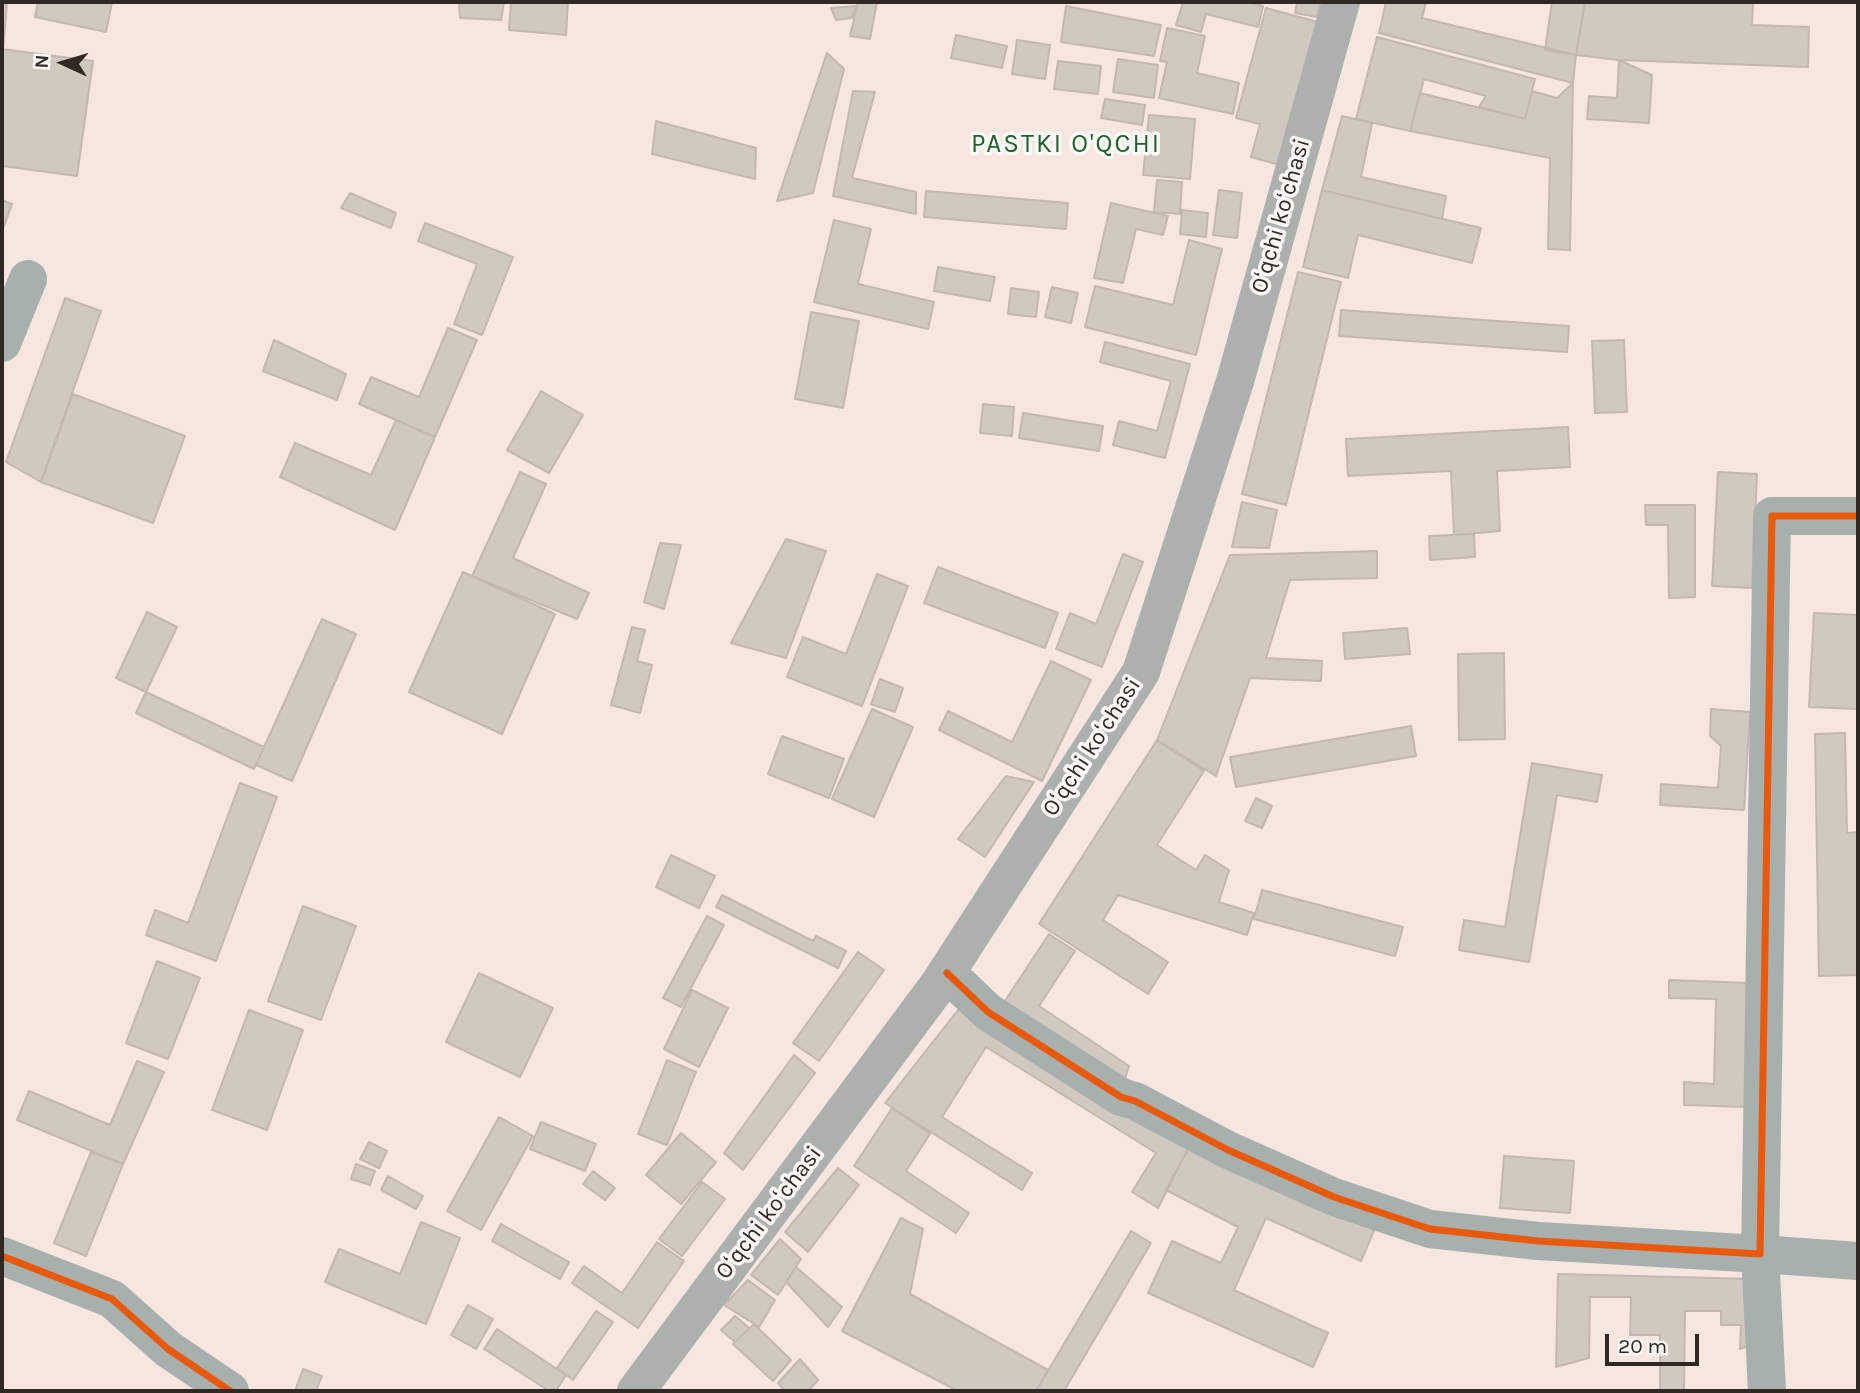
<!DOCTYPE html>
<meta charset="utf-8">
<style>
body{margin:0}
#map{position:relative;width:1860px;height:1393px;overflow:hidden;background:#f5e7df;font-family:Karla,sans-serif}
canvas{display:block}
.frame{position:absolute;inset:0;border:4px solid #312823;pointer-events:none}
.north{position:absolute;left:28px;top:28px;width:70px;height:70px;-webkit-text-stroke:5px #fbf7f4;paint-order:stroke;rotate:274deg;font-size:19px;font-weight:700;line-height:28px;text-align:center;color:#312823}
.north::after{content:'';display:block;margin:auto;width:24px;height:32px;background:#312823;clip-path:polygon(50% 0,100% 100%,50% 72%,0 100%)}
.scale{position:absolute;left:1605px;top:1334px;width:94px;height:32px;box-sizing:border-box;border:4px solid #312823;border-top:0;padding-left:9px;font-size:21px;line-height:24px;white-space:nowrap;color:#312823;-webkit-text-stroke:5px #fbf7f4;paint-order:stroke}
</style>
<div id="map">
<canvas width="1860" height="1393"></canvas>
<div class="frame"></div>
<div class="north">N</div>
<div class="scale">20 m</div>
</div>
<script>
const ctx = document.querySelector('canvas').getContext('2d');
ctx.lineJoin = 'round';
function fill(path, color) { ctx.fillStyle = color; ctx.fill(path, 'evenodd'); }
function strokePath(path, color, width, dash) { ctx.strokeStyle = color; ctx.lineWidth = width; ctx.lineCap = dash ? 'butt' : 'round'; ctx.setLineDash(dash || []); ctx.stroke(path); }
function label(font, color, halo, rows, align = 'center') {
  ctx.font = font + ' Karla,sans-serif'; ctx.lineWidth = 7; ctx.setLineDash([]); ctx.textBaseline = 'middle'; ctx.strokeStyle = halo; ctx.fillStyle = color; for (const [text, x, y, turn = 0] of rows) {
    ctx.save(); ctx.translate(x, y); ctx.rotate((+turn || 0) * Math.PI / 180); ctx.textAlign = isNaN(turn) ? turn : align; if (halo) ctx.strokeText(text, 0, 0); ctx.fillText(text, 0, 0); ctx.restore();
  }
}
const building = new Path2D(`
 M2 2H7L3 51 2 50Z
 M38 2H112L106 32 35 17Z
 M459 2H504L501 20 460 18Z
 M511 2H568L566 35 509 30Z
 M858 2H877L870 39 850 36Z
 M1183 2H1248L1263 6 1258 27 1206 14 1201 32 1176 25Z
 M1297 2H1320L1317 17 1295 13Z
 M1386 2H1426L1422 18 1576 55 1573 83 1379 33Z
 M1552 2H1585L1576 55 1545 50Z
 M1585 2H1753L1752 25 1809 27 1808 67 1619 60 1576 55Z
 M856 6 852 18 836 20 831 8Z
 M1066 6 1161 25 1154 56 1061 42Z
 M1266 8 1318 22 1280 165 1251 157 1260 124 1236 118Z
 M1167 28 1205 36 1197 73 1239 83 1233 114 1159 98 1167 62 1160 61Z
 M956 35 1007 46 1002 68 951 58Z
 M1377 37 1535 79 1525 119 1479 107 1486 96 1424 79 1410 131 1356 119Z
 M1017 40 1050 45 1045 79 1012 74Z
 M2 49 93 61 77 176 2 166Z
 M827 53 844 69 813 193 777 201Z
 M1118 59 1158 65 1154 98 1113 92Z
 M1619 60 1652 75 1649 123 1587 119 1589 96 1617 98Z
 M1058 61 1101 66 1098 94 1054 89Z
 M1573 83 1570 250 1548 249 1550 158 1410 131 1420 93 1525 119 1532 91 1557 98Z
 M853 91 875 92 852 178 916 192V214L833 196Z
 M1105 99 1145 105 1142 125 1101 118Z
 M1149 115 1195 119 1190 179 1143 175Z
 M1342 116 1372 123 1361 177 1446 196 1442 219 1322 190Z
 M656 121 756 148 755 179 652 154Z
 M1157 180 1182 182 1180 214 1154 212Z
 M1219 190 1242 193 1237 238 1213 235Z
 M1322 190 1481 228 1472 263 1358 235 1348 278 1303 267Z
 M926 191 1068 203 1066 229 924 217Z
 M350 193 396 213 391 228 341 208Z
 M2 200 12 204 2 232Z
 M1111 203 1168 216 1163 235 1136 229 1123 283 1094 278Z
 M1182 210 1208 213 1206 237 1180 234Z
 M834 220 871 229 858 284 934 302 928 329 814 302Z
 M425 223 513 257 482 335 454 324 477 264 418 241Z
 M1189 240 1222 249 1196 355 1085 327 1095 286 1173 305Z
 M938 267 995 277 990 301 934 291Z
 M1298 272 1341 282 1286 505 1242 494Z
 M1052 287 1078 293 1071 323 1045 317Z
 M1011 288 1039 292 1036 317 1008 314Z
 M65 298 101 311 41 482 6 462Z
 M1341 310 1569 326 1567 352 1339 336Z
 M811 312 859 321 843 408 795 399Z
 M448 328 477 340 435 437 359 404 371 377 419 397Z
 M274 340 346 374 337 400 263 371Z
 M1624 340 1627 412 1595 413 1592 341Z
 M1105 342 1190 364 1165 458 1113 445 1119 421 1157 431 1171 381 1100 362Z
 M541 391 583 415 549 473 507 450Z
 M73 394 185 436 153 523 41 482Z
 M983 404 1014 407 1012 436 980 433Z
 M1023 413 1103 426 1099 451 1019 438Z
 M396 420 435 437 395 530 280 477 295 443 371 475Z
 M1568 427 1570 467 1497 471 1500 531 1454 535 1451 471 1348 476 1346 439Z
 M520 472 546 484 513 558 589 593 577 619 472 576Z
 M1718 472 1757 474 1752 588 1712 586Z
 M1242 502 1277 510 1269 548 1232 547Z
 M1645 505H1695V597L1669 598 1668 525H1646Z
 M1474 534 1475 557 1430 560 1429 536Z
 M786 539 826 551 786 658 731 643Z
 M660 543 681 545 664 609 644 602Z
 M1377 551V578L1290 580 1266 658 1322 661 1321 681 1250 678 1216 776 1157 740 1230 555Z
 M1123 554 1143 562 1102 667 1056 649 1070 613 1096 624Z
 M938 567 1058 613 1045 648 924 603Z
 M463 572 555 614 502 734 409 692Z
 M877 574 908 586 862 706 787 677 803 637 846 654Z
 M147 612 177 627 146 692 116 678Z
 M1814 613 1858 615V709L1809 707Z
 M322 619 356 634 292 781 256 765Z
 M632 627 645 630 637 661 652 665 640 713 611 705Z
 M1407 628 1410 654 1345 659 1343 633Z
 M1504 653 1505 739 1459 740 1458 654Z
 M1051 661 1091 680 1042 781 939 730 948 711 1012 742Z
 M880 679 903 688 895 712 871 704Z
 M146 692 264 747 254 769 136 713Z
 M872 709 913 727 874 817 832 799Z
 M1711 709 1750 712 1744 810 1660 805 1661 784 1718 788 1721 746 1710 736Z
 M1411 726 1416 756 1236 787 1230 757Z
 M1845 733 1847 833 1858 832V975L1819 976 1815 734Z
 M782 736 844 759 829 798 768 774Z
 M1157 740 1204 771 1157 845 1196 870 1205 855 1229 870 1219 902 1254 913 1247 935 1118 895 1103 920 1168 962 1148 994 1039 924Z
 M1532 763 1602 775 1597 802 1557 795 1529 962 1459 950 1464 920 1505 927Z
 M1006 776 1034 782 985 857 958 839Z
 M240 783 277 797 216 961 146 935 155 910 188 923Z
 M1256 798 1272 806 1262 828 1245 821Z
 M671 855 715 876 699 908 656 887Z
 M1262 890 1403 927 1395 956 1254 919Z
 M722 895 813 941 816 936 846 951 838 968 716 907Z
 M303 906 356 926 321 1020 268 1001Z
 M707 916 724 925 681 1007 663 998Z
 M1049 934 1075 951 1039 1006 1129 1066 1120 1094 997 1013Z
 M858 952 884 970 819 1061 793 1043Z
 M157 961 200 978 168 1059 126 1043Z
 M479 973 553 1008 520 1077 446 1042Z
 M1669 980 1751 983 1747 1107 1684 1105V1082L1714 1084 1716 999 1669 998Z
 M692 990 728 1008 699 1067 664 1049Z
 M965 1001 1191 1143 1158 1208 1132 1192 1156 1153 986 1047 942 1117 1032 1173 1022 1190 885 1103Z
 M249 1010 303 1030 267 1130 212 1110Z
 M794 1055 815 1073 743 1170 724 1153Z
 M667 1060 696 1072 667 1145 638 1134Z
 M137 1061 164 1072 123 1164 17 1120 29 1091 110 1125Z
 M892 1108 930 1134 906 1171 969 1213 956 1233 854 1166Z
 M499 1117 533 1136 481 1230 447 1211Z
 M541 1122 596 1144 585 1171 530 1149Z
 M681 1133 716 1162 681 1204 646 1175Z
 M369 1142 387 1151 379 1168 360 1159Z
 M1191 1143 1376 1226 1361 1261 1266 1218 1234 1290 1328 1333 1313 1367 1148 1293 1172 1241 1221 1263 1238 1227 1166 1190Z
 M91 1152 123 1164 86 1256 54 1243Z
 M1504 1156 1574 1161 1570 1213 1500 1208Z
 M356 1164 375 1171 370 1185 351 1179Z
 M838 1168 859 1185 808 1252 785 1232Z
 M593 1171 615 1188 605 1200 583 1184Z
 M388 1176 423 1196 416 1209 381 1190Z
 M702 1182 725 1199 682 1256 659 1239Z
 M901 1218 923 1229 910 1294 1048 1370 1036 1391H958L842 1331Z
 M421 1222 460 1238 426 1324 325 1282 339 1249 400 1274Z
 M501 1224 569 1262 560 1279 492 1241Z
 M1131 1231 1151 1243 1064 1391H1036Z
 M780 1239 801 1259 778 1295 751 1275Z
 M657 1242 684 1261 638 1328 572 1283 584 1266 622 1293Z
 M796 1267 842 1307 828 1327 786 1282Z
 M1558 1274 1754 1279 1752 1344 1740 1349 1741 1325H1721V1311H1685L1684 1391H1660V1335H1630L1631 1297H1590L1589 1358 1556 1367Z
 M748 1280 775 1300 759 1327 724 1305Z
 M468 1305 493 1319 476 1349 451 1335Z
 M596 1311 613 1322 573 1380 557 1368Z
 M735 1316 749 1328 735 1342 721 1330Z
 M754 1324 791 1360 773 1381 733 1344Z
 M497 1329 566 1375 556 1391H549L484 1349Z
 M800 1359 818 1380 808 1391H785L778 1383Z
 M303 1369 322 1376 316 1391H295Z`);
fill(building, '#d1c8c0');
strokePath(building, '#c2b8b1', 2);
strokePath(new Path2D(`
 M2 343 28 279
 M947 973 988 1012 1121 1097 1135 1101 1228 1150 1334 1197 1430 1229 1538 1241 1760 1254 1772 516H1858
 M2 1256 112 1299 168 1349 230 1391
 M1767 1391 1760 1254 1858 1261`), '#a8b0ad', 38);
strokePath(new Path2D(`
 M636 1391 939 984 1141 672 1236 378 1341 2`), '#acb1ac', 38);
strokePath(new Path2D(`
 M947 973 988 1012 1121 1097 1135 1101 1228 1150 1334 1197 1430 1229 1538 1241 1760 1254 1772 516H1858
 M2 1256 112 1299 168 1349 230 1391`), '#e8590c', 7);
label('23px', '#312823', '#fbf7f4', [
 ["Oʻqchi koʻchasi",1281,216,-74],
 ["Oʻqchi koʻchasi",1092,747,-57],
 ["Oʻqchi koʻchasi",769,1213,-53]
]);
ctx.letterSpacing = '2px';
label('26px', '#216030', '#fbf7f4', [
 ["PASTKI O'QCHI",1066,145]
]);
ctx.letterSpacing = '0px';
</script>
